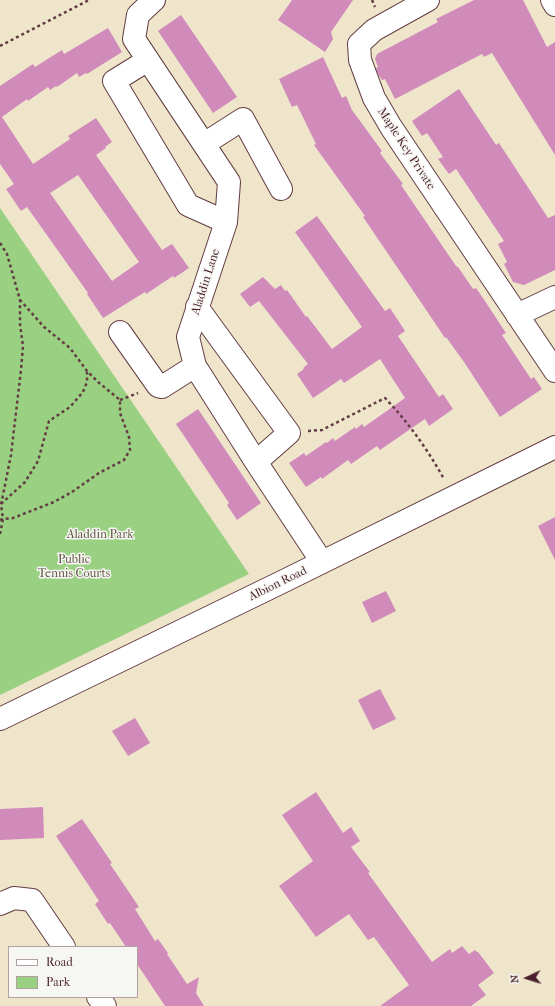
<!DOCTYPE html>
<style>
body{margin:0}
#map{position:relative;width:555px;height:1006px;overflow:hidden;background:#eee5cb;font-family:"IM FELL French Canon",serif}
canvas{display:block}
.legend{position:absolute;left:8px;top:946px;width:130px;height:52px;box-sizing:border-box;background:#f6f6f2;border:1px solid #b1a0a2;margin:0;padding:5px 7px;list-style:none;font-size:12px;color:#4a1f2b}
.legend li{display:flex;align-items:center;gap:8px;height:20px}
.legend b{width:20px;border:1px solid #b1a0a2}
.north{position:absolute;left:507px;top:958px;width:40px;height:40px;-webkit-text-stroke:3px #f6f6f2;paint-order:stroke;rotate:266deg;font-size:11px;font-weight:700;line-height:16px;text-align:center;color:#4a1f2b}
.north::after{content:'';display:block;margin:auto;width:14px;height:18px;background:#4a1f2b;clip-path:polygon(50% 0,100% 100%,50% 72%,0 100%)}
</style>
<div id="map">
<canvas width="555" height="1006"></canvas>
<ul class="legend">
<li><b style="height:5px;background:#fff"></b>Road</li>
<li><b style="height:11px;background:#9ad081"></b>Park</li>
</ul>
<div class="north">N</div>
</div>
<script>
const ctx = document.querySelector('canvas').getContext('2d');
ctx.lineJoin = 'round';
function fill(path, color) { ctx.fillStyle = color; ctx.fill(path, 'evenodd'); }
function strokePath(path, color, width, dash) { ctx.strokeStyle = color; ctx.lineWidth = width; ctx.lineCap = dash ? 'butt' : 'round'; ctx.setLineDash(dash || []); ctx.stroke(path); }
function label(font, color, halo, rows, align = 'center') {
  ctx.font = font + ' "IM FELL French Canon",serif'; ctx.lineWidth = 3; ctx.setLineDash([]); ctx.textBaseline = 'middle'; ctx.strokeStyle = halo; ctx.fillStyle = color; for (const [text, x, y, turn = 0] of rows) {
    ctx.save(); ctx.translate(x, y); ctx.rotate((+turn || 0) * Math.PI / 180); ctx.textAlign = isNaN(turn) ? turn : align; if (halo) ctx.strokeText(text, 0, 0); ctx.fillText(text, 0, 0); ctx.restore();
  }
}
fill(new Path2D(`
 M0 208 249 574 0 695Z`), '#9ad081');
fill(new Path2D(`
 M292 0H353L331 32 333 39 325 52 278 20Z
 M474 0H523L547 47 555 42V155L492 53 484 57 482 54 395 99 385 79 382 80 378 74 376 68 378 67 375 59 377 54 438 22 436 19Z
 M181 15 237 97 213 113 158 31Z
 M108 28 122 52 87 74 86 73 79 77 77 73 57 87 56 86 50 90 48 87 28 101 27 99 2 117 33 164 70 139 68 136 96 118 112 142 105 147 106 148 96 155 162 250 172 244 189 268 174 278 173 276 146 294 145 292 103 318 87 294 88 293 27 207 21 211 6 189 14 184 0 164V86L33 64 35 67 62 50 64 54ZM78 175 139 262 112 281 50 193Z
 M323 57 342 98 346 96 352 110 382 151 380 153 403 184 401 185 456 266 458 267 473 289 476 288 485 301 506 333 502 335 531 379 534 377 542 389 500 417 464 362 446 337 445 338 414 292 363 217 365 216 314 145 316 144 297 105 292 107 279 79Z
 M459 89 496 145 499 143 548 218 555 215V270L524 285 513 282 504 264 507 262 498 244 504 241 456 169 449 174 438 159 443 157 427 133 422 136 412 121Z
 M317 216 385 311 390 308 405 331 398 336 439 397 443 394 453 409 429 426 425 419 380 450 377 446 351 464 348 460 322 479 321 477 306 487 289 463 304 453 306 456 326 442 327 443 333 438 335 441 355 427 356 429 362 424 364 427 405 398 380 359 344 383 341 379 313 398 297 374 304 369 303 368 308 364 259 301 250 307 240 294 263 277 275 289 281 285 285 291 287 290 306 317 307 316 332 349 362 327 295 232Z
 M198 409 261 503 237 520 227 505 229 503 176 424Z
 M555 517V560L538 526Z
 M386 591 396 611 372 623 362 602Z
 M380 689 396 719 373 730 358 700Z
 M135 718 150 743 128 756 112 731Z
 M316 792 343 833 351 827 360 841 351 847 370 872 368 873 432 962 450 949 452 953 462 946 469 954 475 950 477 952H478L494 973 478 985 486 995 471 1006H380L409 985 374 937 368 940 349 914 316 937 279 886 313 861 282 815Z
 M43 807 44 838 0 840V809Z
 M82 819 112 863 110 864 139 907 135 909 155 941 158 939 168 953 167 954 187 984 199 977 196 993 204 1006H165L137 964V947H126L110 923 108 924 95 904 99 901 56 836Z`), '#d18bbb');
const minor = new Path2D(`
 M154 0 138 15 134 39 229 182 226 222 188 337 195 366 256 462 322 562
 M428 0 374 30 359 44 360 60 374 98 391 127 555 371
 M552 0 555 5
 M148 60 114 81 188 205 226 222
 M204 144 243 119 281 189
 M197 307 289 433 256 462
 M517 315 555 297
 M120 332 158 386 162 387 195 366
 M0 719 284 581 555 447
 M0 904 14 898 32 900 64 947
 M98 997 105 1006`);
strokePath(minor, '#633d43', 24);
strokePath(new Path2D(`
 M372 0 375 7
 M0 46 89 0
 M0 243 7 254 20 300V324L23 346 21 370 11 455 1 505 3 519 0 520
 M120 400 138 393
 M308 431 322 430 385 398C408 422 428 450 444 479
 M1 504 25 482 38 461 49 421 70 407 83 392 87 382V372
 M0 534 3 519 13 518 54 502 72 492 99 473 124 460 130 450 129 437 120 413V400L98 382 87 371 70 348 44 327 20 300`), '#633d43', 2.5, [3, 3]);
strokePath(minor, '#fff', 22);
label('12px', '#4a1f2b', '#f6f6f2', [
 ["Maple Key Private",406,149,57],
 ["Aladdin Lane",206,282,-72],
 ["Albion Road",278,584,-26]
]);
label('12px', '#625445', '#f6f6f2', [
 ["Aladdin Park",100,535],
 ["Public",74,560],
 ["Tennis Courts",74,574]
]);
</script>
